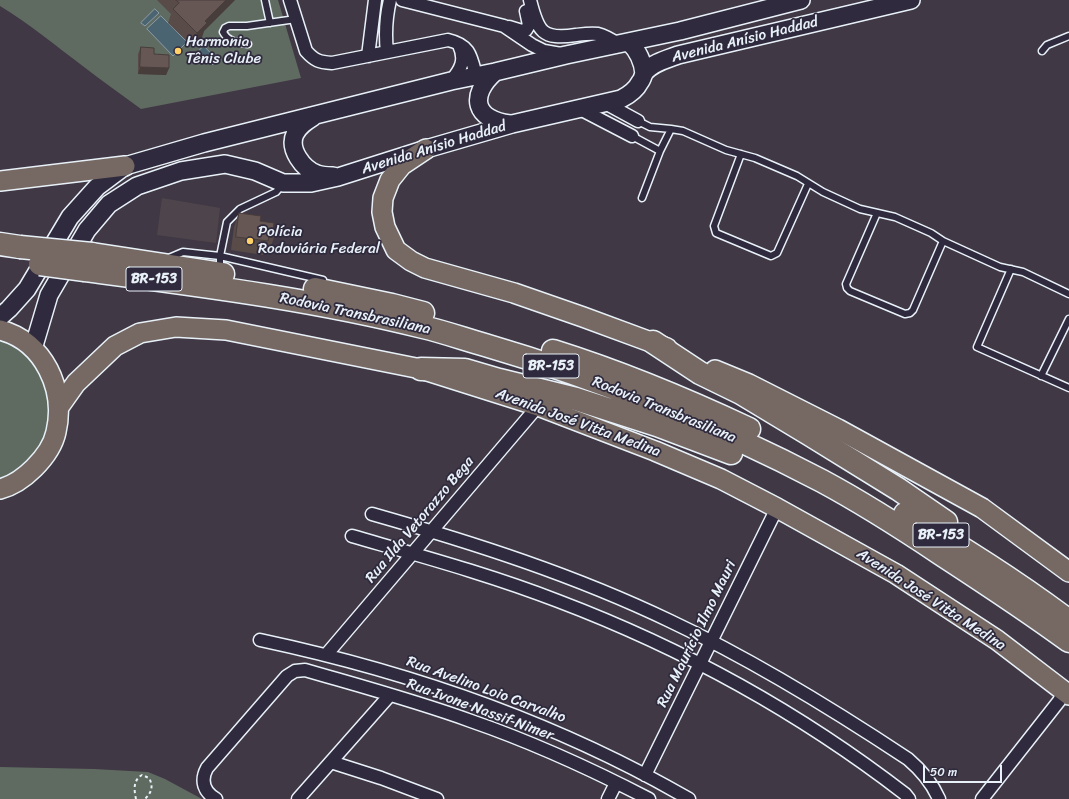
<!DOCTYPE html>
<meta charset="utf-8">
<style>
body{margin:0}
#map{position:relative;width:1069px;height:799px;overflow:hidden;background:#403844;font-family:Sriracha,sans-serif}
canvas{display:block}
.scale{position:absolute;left:923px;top:765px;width:79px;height:18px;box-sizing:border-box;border:2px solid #e8f1f8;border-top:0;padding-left:5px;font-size:12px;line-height:14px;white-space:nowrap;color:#e8f1f8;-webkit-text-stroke:3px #2f2a3d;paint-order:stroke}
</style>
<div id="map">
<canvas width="1069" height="799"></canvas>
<div class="scale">50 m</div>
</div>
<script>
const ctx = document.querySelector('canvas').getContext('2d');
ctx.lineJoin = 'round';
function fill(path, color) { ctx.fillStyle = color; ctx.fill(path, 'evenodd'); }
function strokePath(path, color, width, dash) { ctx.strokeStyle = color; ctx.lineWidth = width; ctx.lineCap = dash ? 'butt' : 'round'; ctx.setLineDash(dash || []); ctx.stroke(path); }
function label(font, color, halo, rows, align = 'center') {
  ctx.font = font + ' Sriracha,sans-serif'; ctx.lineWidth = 3.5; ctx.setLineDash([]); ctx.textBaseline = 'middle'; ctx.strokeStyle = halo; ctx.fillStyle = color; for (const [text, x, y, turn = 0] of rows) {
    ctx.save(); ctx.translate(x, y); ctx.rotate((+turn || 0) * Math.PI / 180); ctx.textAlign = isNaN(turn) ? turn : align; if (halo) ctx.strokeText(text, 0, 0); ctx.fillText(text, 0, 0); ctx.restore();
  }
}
fill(new Path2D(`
 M162 198 220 208 216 243 157 235Z`), '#4e454c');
fill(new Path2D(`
 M0 0H278L301 78 141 109C122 95 102 81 84 67 56 46 30 24 0 6Z
 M0 340C45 355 64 414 36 452 27 465 14 473 0 480Z
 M0 767 94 769 148 772 165 779 202 799H0Z`), '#5f6b61');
const water = new Path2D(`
 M155 9 159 13 145 26 141 23Z
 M161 16 187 42 173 56 147 29Z
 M204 46 217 60 213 65 199 51Z`);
fill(water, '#4b6472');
strokePath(water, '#8a9ca8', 1);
const service = new Path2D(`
 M265 0 270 23
 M248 44C237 42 228 42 223 32L225 28 229 26H247L296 19
 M1042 51 1047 45 1069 36
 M638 121 650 127 671 129
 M632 136 660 151
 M741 154 714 226 716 233 771 256 777 253 808 184
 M642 198 660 151 671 129 683 131 726 150 755 158 797 176 823 192 860 209 895 217 931 233 943 241 1000 267 1023 272 1069 294
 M877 213 846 284 847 288 850 291 905 314 910 313 913 310 943 241
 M169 258 183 252 220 256 323 280
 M1011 269 977 347 1069 388
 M220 270V256L227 222 240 209 276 192 282 185
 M1041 376 1069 319`);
const minor = new Path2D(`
 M290 0 306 51C315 61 319 62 332 63L448 40C470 45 471 56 476 76
 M402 0 504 26 532 45 544 51 561 54
 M530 0C538 32 542 40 576 35 584 34 591 33 598 34 606 36 612 40 618 44
 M509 27 522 31 526 30 529 25 526 11
 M387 52C385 34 386 17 390 0
 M368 56 375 0
 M451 81C461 69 466 60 459 45
 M605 103 638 121
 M580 109 632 136
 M372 514C474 543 574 575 670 621 753 660 831 708 908 759 921 770 932 783 939 799
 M352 536C421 556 491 575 558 601 682 648 800 713 905 794L909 799
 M260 640C410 672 556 722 689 799
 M326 655 538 406
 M331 762 381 778 437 799
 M645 775 777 508
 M216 799C204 792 200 781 207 768L287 676 295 671 305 670C360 686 416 701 471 721 532 742 591 769 649 799
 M298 799 390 695
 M608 799 616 783
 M982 799 1059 701 1064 691`);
const secondary = new Path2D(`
 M629 42C638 51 643 61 644 74
 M495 72C468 96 475 120 510 124
 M313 117C305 122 299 126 295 134 288 149 303 169 317 174 322 176 328 176 333 176
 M0 317 9 309 27 289 70 217 97 187 125 166 204 143 451 81 495 72 566 55 680 31 801 0
 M33 349 49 295 87 230 109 204 137 186 181 171 225 164 255 171 283 183H311L338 177 426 149 512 124 621 99C629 95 636 90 640 82 642 80 643 76 644 73 652 63 667 59 678 55L911 0`);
const primary = new Path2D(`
 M426 149 402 165 390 180 383 198 382 212 385 227 396 250 411 261 425 268 514 293 583 317 667 348
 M0 181 125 166
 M0 330C44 341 66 390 56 432 53 446 43 459 34 468 25 477 12 486 0 489
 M715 370 749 384 838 429 982 508 1069 572
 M59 407 76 383 115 346 140 333 176 327 226 330 421 369 538 406 655 451 721 479 777 508 896 574 997 640 1069 695`);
const motorway = new Path2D(`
 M0 244 20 247
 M92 254 223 274
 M85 270C198 285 312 299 423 327 444 332 464 339 485 345 601 379 715 425 822 481 863 503 902 528 941 554 984 582 1027 610 1069 641
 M315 289 392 305 423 313
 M653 342 700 373 741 393 809 434 898 489 946 522
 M553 351C620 372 685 399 749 429
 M421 369 465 370 499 380 576 399 657 425 731 453
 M905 514C962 547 1017 582 1069 621`);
strokePath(service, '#e8f1f8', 9);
strokePath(minor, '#e8f1f8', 15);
strokePath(secondary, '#e8f1f8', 20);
strokePath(primary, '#e8f1f8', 22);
strokePath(motorway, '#e8f1f8', 25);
strokePath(new Path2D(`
 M136 799C134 790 133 780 142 775L149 778C154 787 151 793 145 799`), '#e8f1f8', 2, [3, 3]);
strokePath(service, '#2f2a3d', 6);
strokePath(minor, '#2f2a3d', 12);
strokePath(secondary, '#2f2a3d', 17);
strokePath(primary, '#766964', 19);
strokePath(motorway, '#766964', 22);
const motorwayBridge = new Path2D(`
 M20 247 92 254
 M40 264 85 270`);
strokePath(motorwayBridge, '#e8f1f8', 25, []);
strokePath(motorwayBridge, '#766964', 22);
fill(new Path2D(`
 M157 0H235L204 31 202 37 192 46 168 23 171 14Z
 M141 47 154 54 169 68 166 75 138 74V54Z
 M239 213 260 221 273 231 274 238 269 251H265L263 255 231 250 234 227Z`), '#584b48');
fill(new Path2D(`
 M226 0H235L204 31 202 37 192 46 197 33 205 21Z
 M140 67 169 68 166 75 138 74Z`), '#473d3b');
const building = new Path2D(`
 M176 0H226L205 21 207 23 197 33 173 9 179 3Z
 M141 47 154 48V54L169 55V68L140 67Z
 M239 213 261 216 260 221 274 223 273 231 275 232 274 238 269 237 268 241 236 237Z`);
fill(building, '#665754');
strokePath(building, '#473d3b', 1);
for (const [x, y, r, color] of [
 [178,51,4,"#ffd166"],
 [250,241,4,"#ffd166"]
]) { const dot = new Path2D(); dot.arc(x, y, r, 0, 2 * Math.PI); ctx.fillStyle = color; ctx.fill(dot); strokePath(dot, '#2f2a3d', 1.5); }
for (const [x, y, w] of [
 [154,279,56],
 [551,366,56],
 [941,535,56]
]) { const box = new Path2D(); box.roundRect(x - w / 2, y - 12, w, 24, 3); ctx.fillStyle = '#2f2a3d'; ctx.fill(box); strokePath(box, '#e8f1f8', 1); }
label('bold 14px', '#e8f1f8', null, [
 ["BR-153",154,279],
 ["BR-153",551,366],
 ["BR-153",941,535]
]);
label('15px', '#e8f1f8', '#2f2a3d', [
 ["Avenida Anísio Haddad",745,40,-14],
 ["Avenida Anísio Haddad",434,148,-17],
 ["Rodovia Transbrasiliana",355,314,12],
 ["Rodovia Transbrasiliana",664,410,22],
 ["Avenida José Vitta Medina",578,423,20],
 ["Rua Ilda Vetorazzo Bega",420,520,-50],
 ["Avenida José Vitta Medina",931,600,33],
 ["Rua Maurício Ilmo Mauri",697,634,-64],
 ["Rua Avelino Loio Carvalho",486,690,20],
 ["Rua Ivone Nassif Nimer",480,710,20]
]);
label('15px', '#e8f1f8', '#2f2a3d', [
 ["Harmonia",186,42],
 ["Tênis Clube",186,59],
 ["Polícia",258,232],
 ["Rodoviária Federal",258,249]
], 'left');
</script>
